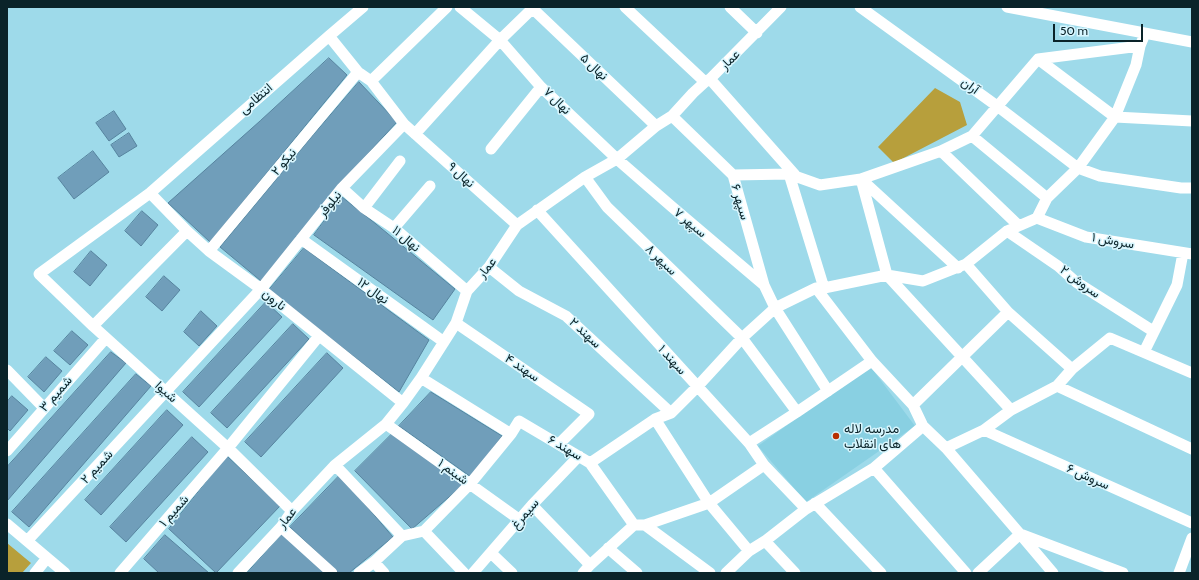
<!DOCTYPE html>
<meta charset="utf-8">
<style>
body{margin:0}
#map{position:relative;width:1199px;height:580px;overflow:hidden;background:#9edaea;font-family:Cabin,sans-serif}
canvas{display:block}
.frame{position:absolute;inset:0;border:8px solid #0a2329;pointer-events:none}
.scale{position:absolute;left:1053px;top:24px;width:90px;height:18px;box-sizing:border-box;border:2px solid #0a2329;border-top:0;padding-left:5px;font-size:12px;line-height:14px;white-space:nowrap;color:#0a2329;-webkit-text-stroke:3px #d8f6fe;paint-order:stroke}
</style>
<div id="map">
<canvas width="1199" height="580"></canvas>
<div class="frame"></div>
<div class="scale">50 m</div>
</div>
<script>
const ctx = document.querySelector('canvas').getContext('2d');
ctx.lineJoin = 'round';
function fill(path, color) { ctx.fillStyle = color; ctx.fill(path, 'evenodd'); }
function strokePath(path, color, width, dash) { ctx.strokeStyle = color; ctx.lineWidth = width; ctx.lineCap = dash ? 'butt' : 'round'; ctx.setLineDash(dash || []); ctx.stroke(path); }
function label(font, color, halo, rows, align = 'center') {
  ctx.font = font + ' Cabin,Vazirmatn,sans-serif'; ctx.lineWidth = 3; ctx.setLineDash([]); ctx.textBaseline = 'middle'; ctx.strokeStyle = halo; ctx.fillStyle = color; for (const [text, x, y, turn = 0] of rows) {
    ctx.save(); ctx.translate(x, y); ctx.rotate((+turn || 0) * Math.PI / 180); ctx.textAlign = isNaN(turn) ? turn : align; if (halo) ctx.strokeText(text, 0, 0); ctx.fillText(text, 0, 0); ctx.restore();
  }
}
fill(new Path2D(`
 M870 366 915 426 806 502 758 446Z`), '#89d0e2');
fill(new Path2D(`
 M935 88 960 102 967 125 894 163 878 147Z
 M7 543 31 563 22 573H7Z`), '#b79f3c');
const building = new Path2D(`
 M329 58 347 75 210 242 168 203 260 121Z
 M359 82 397 122 361 161 261 281 220 247 313 135Z
 M114 111 126 129 109 141 96 123Z
 M129 133 137 146 119 157 111 145Z
 M93 151 109 172 74 199 58 178Z
 M342 197 376 224 455 289 433 320 314 235Z
 M142 211 158 225 141 246 125 231Z
 M304 248 429 340 399 392 269 290Z
 M91 251 107 265 90 286 74 272Z
 M164 276 180 290 162 311 146 297Z
 M266 302 282 317 199 407 183 392Z
 M201 311 217 326 199 346 184 332Z
 M293 324 309 339 227 428 211 413Z
 M72 331 88 345 70 365 54 351Z
 M111 352 126 363 7 501V467Z
 M327 353 343 368 261 457 245 442Z
 M46 357 62 371 44 392 28 377Z
 M136 374 151 386 29 527 12 512Z
 M431 392 502 436 471 477 399 426Z
 M12 396 28 410 10 431 7 428V402Z
 M167 410 183 425 101 515 85 500Z
 M393 433 463 485 412 529 355 471Z
 M192 437 208 452 126 542 110 527Z
 M227 456 280 506 216 573 169 529Z
 M340 475 393 537 349 573H339L290 527Z
 M283 533 327 573H247Z
 M165 535 209 573H159L144 559Z`);
fill(building, '#709eba');
strokePath(building, '#56839e', 1);
strokePath(new Path2D(`
 M460 7 500 40 541 87 617 159 671 206 764 285
 M531 7 656 126
 M625 7 705 82
 M730 7 757 33
 M860 7 997 106 1078 168 1100 176 1181 188H1192
 M1007 7 1192 42
 M329 36 358 72 371 81 404 124 517 225
 M1038 59 1115 117
 M710 79 795 175
 M371 81 447 7
 M672 116 733 175 764 285 775 308 828 391
 M1115 117 1192 121
 M415 134 500 40 534 7
 M972 136 1047 198
 M491 149 541 87
 M941 151 1018 225
 M789 174 824 288
 M733 175 789 174 820 185 861 179 941 151 972 136 1038 59 1140 46
 M585 177 607 207 742 338 797 412
 M861 179 887 275 1011 410
 M861 179 958 268
 M342 188 364 208 394 228 467 291
 M150 193 187 231 209 251 261 289 403 403
 M364 208 400 161
 M537 210 749 443 764 465 806 509
 M1037 218 1086 237 1192 254
 M394 228 430 186
 M1007 231 1058 266 1076 282 1153 331
 M301 239 444 342
 M209 251 358 72
 M966 264 1007 231 1037 218 1047 198 1078 168 1115 117 1136 65 1140 46 1145 34
 M489 267 519 291 566 316 671 413
 M816 288 872 361 913 405 923 426 946 448 1020 534 1123 573
 M456 323 589 414 559 444
 M93 326 187 231
 M1144 352 1177 285 1183 253
 M7 370 44 408
 M421 378 511 434 519 421 590 463 634 525H645L710 573
 M1057 386 1192 449
 M913 405 1008 312
 M655 419 709 503 749 551
 M386 424 520 520
 M984 430 1192 523
 M749 443 797 412 872 361
 M946 448 984 430 1011 410 1057 386 1072 369 1110 338 1192 373
 M7 451 106 338
 M590 463 655 419 671 413 697 387 742 338 775 308 816 288H824L887 275 923 281 966 264 1008 312 1072 369
 M335 465 402 536
 M874 468 966 573
 M815 503 881 573
 M532 505 590 565
 M292 511 228 448 93 326 39 274 150 193 329 36 363 7
 M7 524 65 573
 M645 525 709 503 764 465
 M281 527 332 573
 M424 531 464 573
 M27 541 261 289 342 188 404 124
 M765 541 795 573
 M608 548 637 573
 M491 553 512 573
 M374 562 384 573
 M35 573 47 558
 M120 573 228 448 319 336
 M238 573 281 527 292 511 335 465 386 424 403 403 421 378 456 323 467 291 489 267 517 225 585 177 617 159 656 126 672 116 693 93 705 82 710 79 781 7
 M359 573 374 562 402 536 424 531 470 484 511 434
 M473 573 532 505 579 456
 M583 573 590 565 634 525
 M726 573 749 551 765 541 806 509 874 468 923 426
 M978 573 1020 534 1053 573
 M1179 573 1192 538`), '#fff', 11);
for (const [x, y, r, color] of [
 [836,436,4,"#b82f00"]
]) { const dot = new Path2D(); dot.arc(x, y, r, 0, 2 * Math.PI); ctx.fillStyle = color; ctx.fill(dot); strokePath(dot, '#d8f6fe', 1.5); }
label('13px', '#0a2329', '#d8f6fe', [
 ["عمار",730,60,-45],
 ["نهال ۵",594,67,43],
 ["آران",970,86,36],
 ["انتظامی",256,99,-41],
 ["نهال ۷",557,101,44],
 ["نیکو ۲",284,162,-50],
 ["نهال ۹",461,175,42],
 ["سپهر ۶",740,202,74],
 ["نیلوفر",330,204,-51],
 ["سپهر ۷",690,223,40],
 ["نهال ۱۱",406,239,40],
 ["سروش ۱",1113,241,10],
 ["سپهر ۸",661,260,44],
 ["عمار",487,268,-52],
 ["سروش ۲",1080,282,36],
 ["نهال ۱۲",373,291,36],
 ["نارون",274,300,39],
 ["سهند ۲",585,333,43],
 ["سهند ۱",672,360,48],
 ["سهند ۴",522,368,34],
 ["شیوا",166,392,42],
 ["شمیم ۳",56,394,-49],
 ["سهند ۶",565,448,30],
 ["شمیم ۲",97,467,-47],
 ["شبنم ۱",453,472,36],
 ["سروش ۶",1088,477,24],
 ["شمیم ۱",174,511,-49],
 ["سیمرغ",525,514,-49],
 ["عمار",287,518,-51]
]);
label('13px', '#0a2329', '#d8f6fe', [
 ["مدرسه لاله",844,429],
 ["های انقلاب",844,444]
], 'left');
</script>
